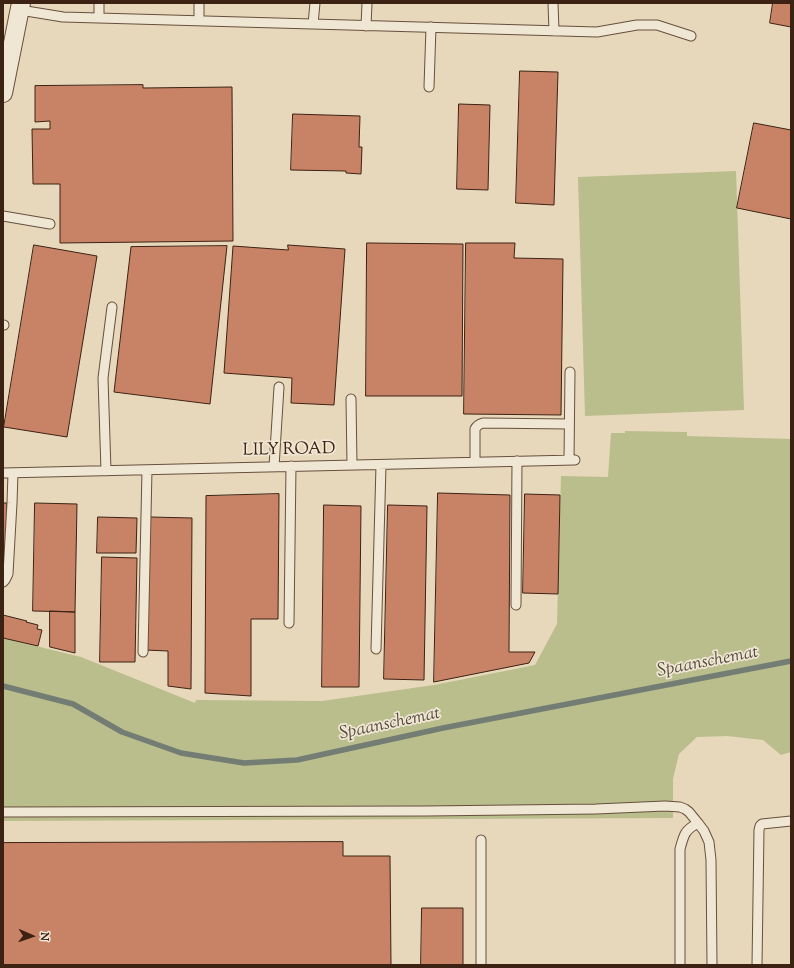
<!DOCTYPE html>
<style>
body{margin:0}
#map{position:relative;width:794px;height:968px;overflow:hidden;background:#e7d8bb;font-family:"Sorts Mill Goudy",serif}
canvas{display:block}
.frame{position:absolute;inset:0;border:4px solid #3c2213;pointer-events:none}
.north{position:absolute;left:12px;top:916px;width:40px;height:40px;-webkit-text-stroke:3px #efe6d3;paint-order:stroke;rotate:92deg;font-size:11px;font-weight:700;line-height:16px;text-align:center;color:#3c2213}
.north::after{content:'';display:block;margin:auto;width:14px;height:18px;background:#3c2213;clip-path:polygon(50% 0,100% 100%,50% 72%,0 100%)}
</style>
<div id="map">
<canvas width="794" height="968"></canvas>
<div class="frame"></div>
<div class="north">N</div>
</div>
<script>
const ctx = document.querySelector('canvas').getContext('2d');
ctx.lineJoin = 'round';
function fill(path, color) { ctx.fillStyle = color; ctx.fill(path, 'evenodd'); }
function strokePath(path, color, width, dash) { ctx.strokeStyle = color; ctx.lineWidth = width; ctx.lineCap = dash ? 'butt' : 'round'; ctx.setLineDash(dash || []); ctx.stroke(path); }
function label(font, color, halo, rows, align = 'center') {
  ctx.font = font + ' "Sorts Mill Goudy",serif'; ctx.lineWidth = 3.5; ctx.setLineDash([]); ctx.textBaseline = 'middle'; ctx.strokeStyle = halo; ctx.fillStyle = color; for (const [text, x, y, turn = 0] of rows) {
    ctx.save(); ctx.translate(x, y); ctx.rotate((+turn || 0) * Math.PI / 180); ctx.textAlign = isNaN(turn) ? turn : align; if (halo) ctx.strokeText(text, 0, 0); ctx.fillText(text, 0, 0); ctx.restore();
  }
}
fill(new Path2D(`
 M736 171 744 410 585 416 578 177Z
 M625 431 687 432V436L791 439V752L781 755 763 740 727 736 697 737 679 754 673 779V818L3 821V638L81 657 195 703 196 700 322 701 434 685 535 665 557 624 561 476 608 477 611 433H625Z`), '#babd8c');
strokePath(new Path2D(`
 M3 686 73 704 122 732 181 753 244 763 297 760 443 728 791 661`), '#737d74', 5.5);
const building = new Path2D(`
 M773 3H791V27L770 23Z
 M520 71 558 72 554 205 516 203Z
 M143 85V88L232 87 233 241 60 243V184H33L32 129H50V121L35 122V86Z
 M459 104 490 105 488 190 457 189Z
 M293 114 360 116 359 147H362L361 174 346 173V171L291 170Z
 M754 123 791 130V219L737 208Z
 M367 243 463 244 462 396H366Z
 M466 243H515L514 258 563 259 561 415 464 414Z
 M34 245 97 256 67 437 4 427Z
 M288 245 345 249 334 405 291 403 292 378 224 373 233 246 288 250Z
 M227 246 210 404 114 392 131 247Z
 M438 493 510 495 509 652H535L529 663 434 682Z
 M279 494 278 619H251V696L205 693 206 496Z
 M525 494 560 495 558 594 523 593Z
 M3 503H7L6 548H3Z
 M35 503 77 504 75 612 33 611Z
 M324 505 361 506 359 687H322Z
 M388 505 427 506 424 680 384 679Z
 M98 517 137 518 136 553H97Z
 M150 517 192 518 191 689 168 686V651L145 650Z
 M102 557 137 558 135 662H100Z
 M50 611 75 612V653L50 647Z
 M3 615 27 621 26 622 38 625 37 629 42 630 38 646 3 638Z
 M343 842V856H390L391 965H3V843Z
 M422 908H463V965H421Z`);
fill(building, '#c88266');
strokePath(building, '#3c2213', 1);
const service = new Path2D(`
 M99 3V18
 M553 3 554 31
 M20 10 63 17 597 32 637 25H657L691 36
 M199 21V3
 M313 24 315 3
 M366 26 367 3
 M429 87 431 27
 M3 216 50 224
 M3 325H4
 M351 399 352 465
 M569 460 570 372
 M475 462V429C477 425 479 424 483 423L569 424
 M274 467 279 387
 M106 471 103 378 112 307
 M3 473 575 460
 M3 582 5 580 8 574 12 503 13 473
 M516 605 517 461
 M289 623 291 466
 M376 649 381 465
 M143 652 147 470
 M3 812 426 811 596 809 665 806 680 807 685 809 689 812 698 823
 M481 840V965
 M680 965V849C684 834 685 830 698 823L704 831 709 842 711 860 712 965
 M757 965 759 830 760 826 762 824 791 821`);
const minor = new Path2D(`
 M3 93 21 3`);
strokePath(service, '#67503d', 11);
strokePath(minor, '#67503d', 20);
strokePath(service, '#efe6d3', 9);
strokePath(minor, '#efe6d3', 18);
label('17px', '#3c2213', '#efe6d3', [
 ["LILY ROAD",289,451,-1]
]);
label('italic 18px', '#53483b', '#efe6d3', [
 ["Spaanschemat",708,663,-11],
 ["Spaanschemat",390,725,-12]
]);
</script>
